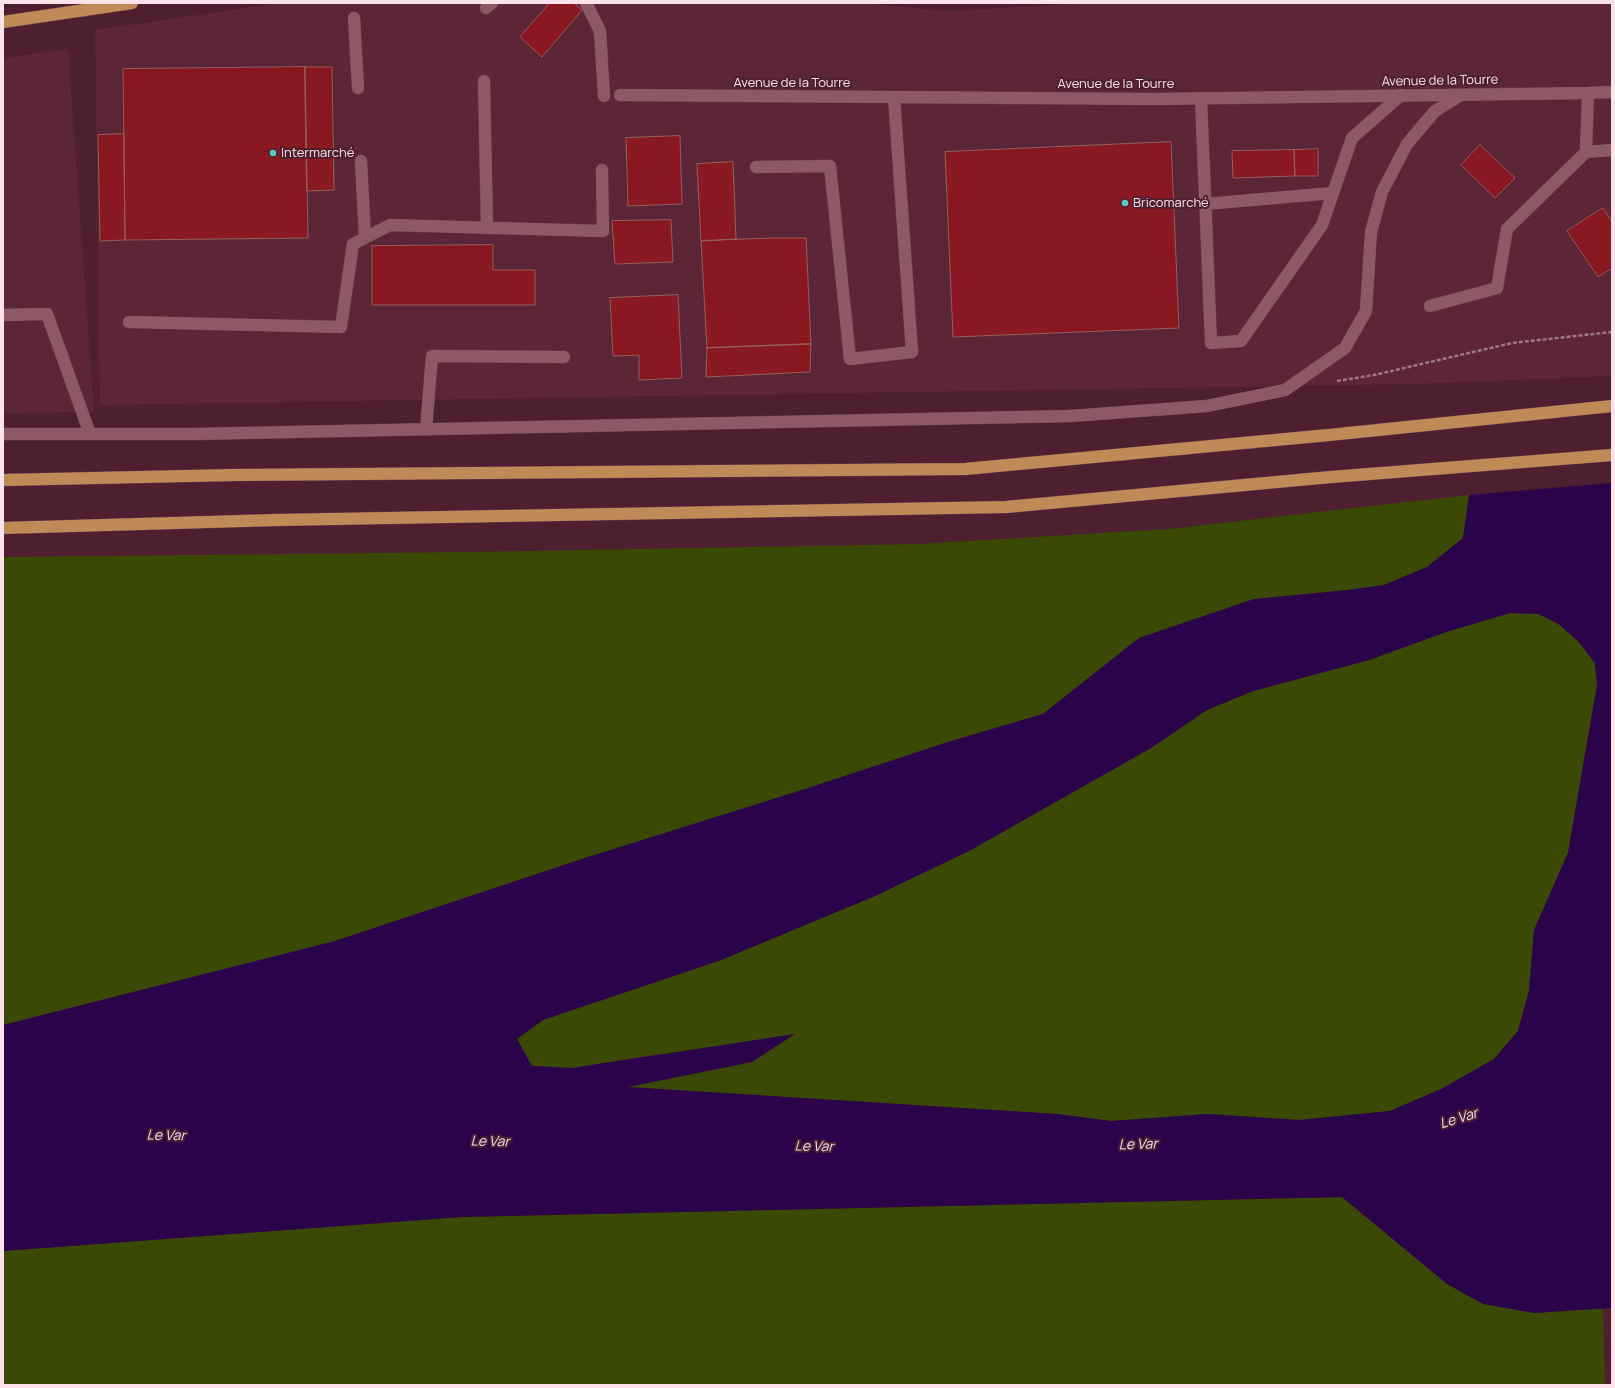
<!DOCTYPE html>
<meta charset="utf-8">
<style>
body{margin:0}
#map{position:relative;width:1615px;height:1388px;overflow:hidden;background:#4e1f2e;font-family:Manrope,sans-serif}
canvas{display:block}
.frame{position:absolute;inset:0;border:4px solid #fee4ea;pointer-events:none}
</style>
<div id="map">
<canvas width="1615" height="1388"></canvas>
<div class="frame"></div>
</div>
<script>
const ctx = document.querySelector('canvas').getContext('2d');
ctx.lineJoin = 'round';
function fill(path, color) { ctx.fillStyle = color; ctx.fill(path, 'evenodd'); }
function strokePath(path, color, width, dash) { ctx.strokeStyle = color; ctx.lineWidth = width; ctx.lineCap = dash ? 'butt' : 'round'; ctx.setLineDash(dash || []); ctx.stroke(path); }
function label(font, color, halo, rows, align = 'center') {
  ctx.font = font + ' Manrope,sans-serif'; ctx.lineWidth = 4; ctx.setLineDash([]); ctx.textBaseline = 'middle'; ctx.strokeStyle = halo; ctx.fillStyle = color; for (const [text, x, y, turn = 0] of rows) {
    ctx.save(); ctx.translate(x, y); ctx.rotate((+turn || 0) * Math.PI / 180); ctx.textAlign = isNaN(turn) ? turn : align; if (halo) ctx.strokeText(text, 0, 0); ctx.fillText(text, 0, 0); ctx.restore();
  }
}
fill(new Path2D(`
 M280 3H860L946 11 1094 3H1612V376L1414 384 100 405 95 30Z
 M68 49 94 412 3 413V58Z`), '#5d2637');
fill(new Path2D(`
 M1469 495 1463 538 1427 567 1384 585 1348 590 1254 599 1139 638 1043 714 948 742 802 790 335 941 3 1025V557L467 552 918 544 1168 529Z
 M1510 613 1539 614 1560 625 1578 641 1595 663 1597 685 1568 853 1534 930 1529 991 1518 1031 1494 1059 1441 1089 1390 1111 1299 1120 1207 1114 1111 1121 1057 1114 626 1087 752 1062 659 1054 572 1068 532 1066 516 1039 543 1020 721 960 875 896 969 851 1151 748 1207 710 1253 691 1369 660 1446 632Z
 M1342 1197 1447 1284 1534 1313 1603 1308 1605 1385H3V1251L462 1217Z`), '#3a4903');
fill(new Path2D(`
 M1612 483V1308L1534 1313 1483 1304 1447 1284 1342 1197 462 1217 3 1251V1025L335 941 588 857 802 790 948 742 1043 714 1139 638 1254 599 1348 590 1384 585 1427 567 1463 538 1469 495ZM1510 613 1539 614 1560 625 1578 641 1595 663 1597 685 1568 853 1534 930 1529 991 1518 1031 1494 1059 1441 1089 1390 1111 1299 1120 1207 1114 1111 1121 1057 1114 628 1087 752 1062 795 1034 572 1068 532 1066 517 1039 543 1020 721 960 875 896 969 851 1151 748 1207 710 1253 691 1369 660 1446 632Z`), '#2a034a');
const building = new Path2D(`
 M550 3H574L582 10 542 57 520 37Z
 M305 67 308 238 125 240 123 69Z
 M305 67H332L334 190 307 191Z
 M124 134 125 240 100 241 98 135Z
 M680 136 682 204 628 206 626 138Z
 M1171 142 1179 328 953 337 945 152Z
 M1480 145 1515 178 1495 198 1461 165Z
 M1318 149V176H1295L1294 150Z
 M1294 150 1295 176 1233 178 1232 151Z
 M733 162 736 239 701 241 697 164Z
 M1603 208 1612 222V268L1598 277 1567 231Z
 M671 220 673 262 615 264 612 221Z
 M771 238H806L811 344 707 348 701 241Z
 M493 245V270H535V305H372V246Z
 M678 295 682 378 639 380V355L613 356 610 298Z
 M811 344 810 372 706 377 707 348Z`);
fill(building, '#891822');
strokePath(building, '#945d5a', 1);
const lane = new Path2D(`
 M586 3 600 31 604 96
 M486 8 492 3
 M354 18 358 88
 M484 81 487 228
 M1588 93 1586 152 1612 150
 M1201 98 1211 343 1241 341 1322 225 1352 138 1401 95
 M361 161 365 238
 M756 167 830 166 850 359 912 352 894 97
 M1205 204 1333 193
 M1430 306 1497 288 1507 229 1586 152
 M3 315 47 314 90 434
 M129 322 341 327 353 244 390 225 603 231 602 170
 M426 429 432 356 564 357
 M3 434H194L1070 416 1207 406 1285 390 1345 348 1366 311 1371 232 1382 192 1407 144 1435 111 1461 95`);
const street = new Path2D(`
 M620 95 1155 99 1588 93 1612 92`);
const highway = new Path2D(`
 M3 22 132 3
 M3 480 234 475 965 469 1329 435 1612 406
 M3 528 276 520 1006 507 1331 477 1612 455`);
strokePath(lane, '#67404d', 13);
strokePath(street, '#67404d', 13);
strokePath(highway, '#67404d', 13);
strokePath(new Path2D(`
 M1337 381 1374 375 1512 343 1612 332`), '#9e7984', 2.5, [4, 2]);
strokePath(lane, '#8e5967', 12);
strokePath(street, '#8e5967', 12);
strokePath(highway, '#c08a58', 12);
for (const [x, y, r, color] of [
 [273,153,4,"#5acebd"],
 [1125,203,4,"#5acebd"]
]) { const dot = new Path2D(); dot.arc(x, y, r, 0, 2 * Math.PI); ctx.fillStyle = color; ctx.fill(dot); strokePath(dot, '#4e1f2e', 1.5); }
label('13px', '#fee4ea', '#4e1f2e', [
 ["Avenue de la Tourre",1440,81,-1],
 ["Avenue de la Tourre",792,83],
 ["Avenue de la Tourre",1116,84]
]);
label('13px', '#fee4ea', '#4e1f2e', [
 ["Intermarché",281,153],
 ["Bricomarché",1133,203]
], 'left');
label('italic 14px', '#e7def7', '#4e1f2e', [
 ["Le Var",1459,1119,-17],
 ["Le Var",166,1136,1],
 ["Le Var",490,1142,1],
 ["Le Var",1138,1145,-2],
 ["Le Var",814,1147,1]
]);
</script>
